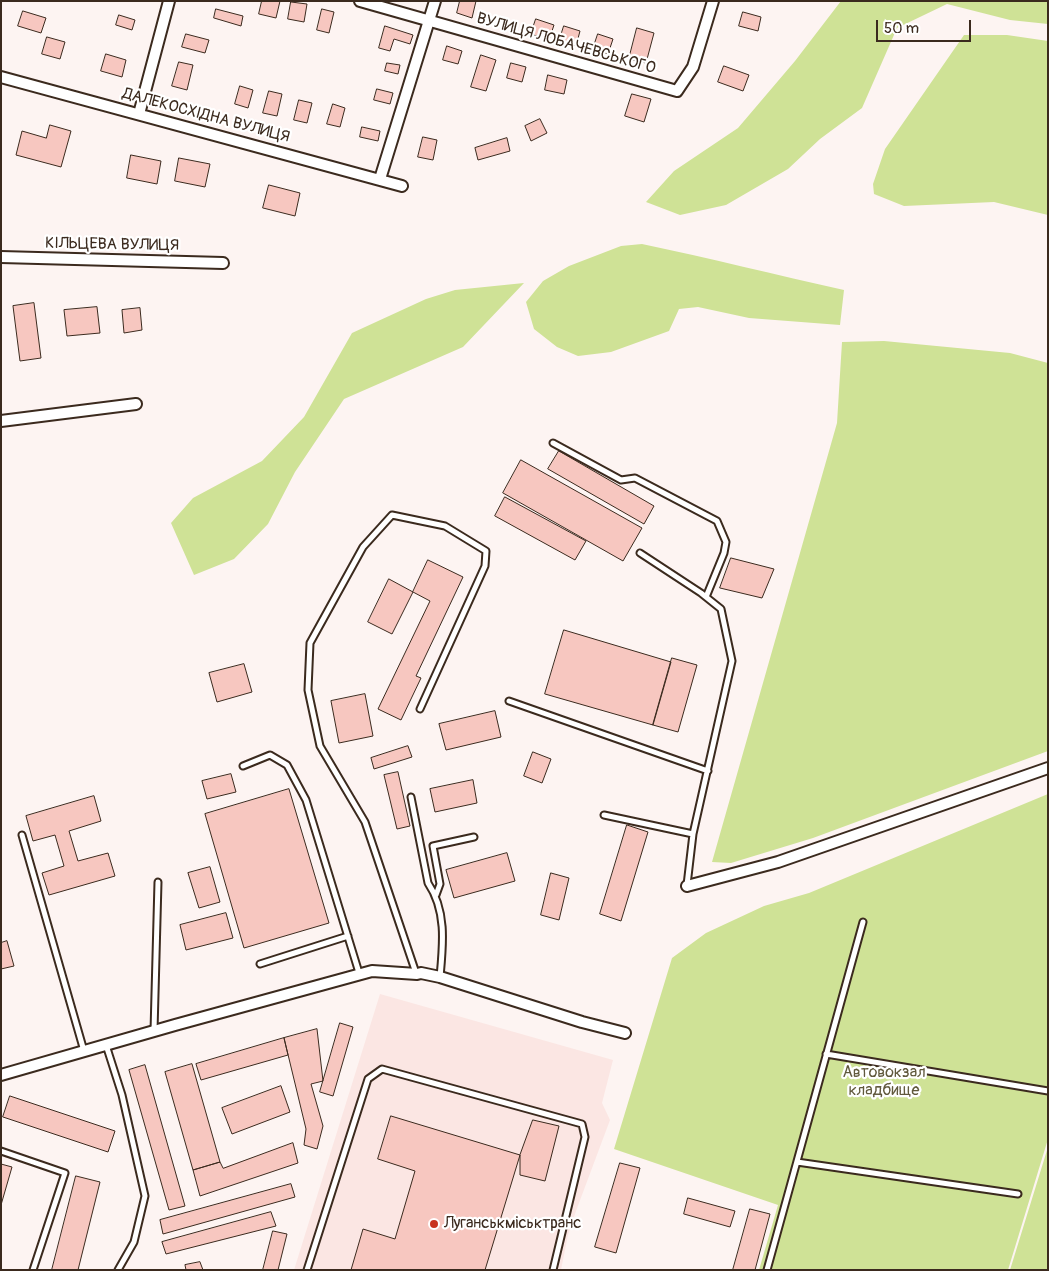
<!DOCTYPE html>
<meta charset="utf-8">
<style>
body{margin:0}
#map{position:relative;width:1049px;height:1271px;overflow:hidden;background:#fdf4f2;font-family:Pangolin,sans-serif}
canvas{display:block}
.frame{position:absolute;inset:0;border:2px solid #3b2a1e;pointer-events:none}
.scale{position:absolute;left:876px;top:20px;width:95px;height:22px;box-sizing:border-box;border:2px solid #3b2a1e;border-top:0;padding-left:6px;font-size:15px;line-height:18px;white-space:nowrap;color:#3b2a1e;-webkit-text-stroke:4px #fff;paint-order:stroke}
</style>
<div id="map">
<canvas width="1049" height="1271"></canvas>
<div class="frame"></div>
<div class="scale">50 m</div>
</div>
<script>
const ctx = document.querySelector('canvas').getContext('2d');
ctx.lineJoin = 'round';
function fill(path, color) { ctx.fillStyle = color; ctx.fill(path, 'evenodd'); }
function strokePath(path, color, width, dash) { ctx.strokeStyle = color; ctx.lineWidth = width; ctx.lineCap = dash ? 'butt' : 'round'; ctx.setLineDash(dash || []); ctx.stroke(path); }
function label(font, color, halo, rows, align = 'center') {
  ctx.font = font + ' Pangolin,sans-serif'; ctx.lineWidth = 4.5; ctx.setLineDash([]); ctx.textBaseline = 'middle'; ctx.strokeStyle = halo; ctx.fillStyle = color; for (const [text, x, y, turn = 0] of rows) {
    ctx.save(); ctx.translate(x, y); ctx.rotate((+turn || 0) * Math.PI / 180); ctx.textAlign = isNaN(turn) ? turn : align; if (halo) ctx.strokeText(text, 0, 0); ctx.fillText(text, 0, 0); ctx.restore();
  }
}
fill(new Path2D(`
 M380 994 613 1060 602 1103 610 1120 576 1211 568 1235 561 1270H294Z`), '#fbe6e3');
fill(new Path2D(`
 M841 1H1048V24L1010 20 947 4 897 28 862 108 820 139 788 169 726 205 680 215 646 202 674 171 738 128 795 61Z
 M964 35H1007L1048 41V215L994 202 904 206 874 194 873 184 885 149Z
 M642 244C710 258 776 275 844 290L840 325 749 318 698 307 679 309 669 331 611 352 578 356 557 347 534 329 526 302 543 281 569 266 621 246Z
 M524 283 463 347 344 399 295 472 268 524 234 559 194 575 171 523 193 498 262 461 304 417 352 333 426 299 455 290Z
 M884 341 1010 353 1048 363V751L813 838 731 863 712 862 837 423 842 342Z
 M1048 794V1139L1008 1270H759L778 1205 614 1149 672 958 706 933 764 906 809 893Z
 M1048 1147V1270H1010Z`), '#cfe296');
const building = new Path2D(`
 M262 1H280L276 18 259 14Z
 M460 1H476L472 18 457 13Z
 M291 2 307 4 304 22 288 19Z
 M216 9 243 16 241 26 214 18Z
 M322 9 334 12 329 33 317 30Z
 M23 11 46 18 41 33 18 26Z
 M743 12 761 17 758 31 739 26Z
 M119 15 135 20 132 30 116 25Z
 M536 19 554 25 549 40 531 34Z
 M385 26 413 35 410 44 394 39 390 51 379 48Z
 M564 26 580 31 576 46 559 42Z
 M637 28 654 33 646 63 629 59Z
 M186 34 209 40 205 53 182 47Z
 M598 34 613 39 608 54 593 49Z
 M47 37 65 42 60 59 42 54Z
 M447 46 462 51 458 64 443 60Z
 M106 54 126 60 122 77 101 71Z
 M481 55 496 60 486 91 471 87Z
 M179 62 193 65 187 90 172 86Z
 M387 63 400 65 398 74 385 71Z
 M511 63 526 67 522 82 507 78Z
 M724 66 749 75 743 91 718 82Z
 M548 75 567 80 564 94 545 90Z
 M240 86 253 90 248 108 235 104Z
 M377 89 393 93 390 104 374 100Z
 M269 91 282 94 277 116 263 113Z
 M632 94 651 99 644 122 625 116Z
 M299 100 312 103 307 123 294 120Z
 M333 104 345 108 340 127 327 124Z
 M540 119 547 133 531 141 525 126Z
 M50 125 71 131 61 167 16 155 22 131 46 138Z
 M362 127 380 131 378 141 360 137Z
 M423 137 437 140 433 160 418 157Z
 M507 138 510 151 478 160 475 148Z
 M131 155 161 161 157 184 127 178Z
 M179 158 210 164 205 187 175 181Z
 M269 185 300 193 295 216 263 208Z
 M34 303 41 358 20 361 13 306Z
 M97 307 100 333 67 336 64 310Z
 M140 308 142 330 124 333 122 310Z
 M559 451 654 506 644 524 548 469Z
 M521 460 642 528 623 561 503 493Z
 M505 497 586 541 575 560 495 516Z
 M731 558 774 569 762 598 720 588Z
 M428 560 463 577 416 676 421 678 401 720 378 709 430 601 413 592Z
 M389 579 413 592 392 634 368 622Z
 M564 630 671 662 653 725 545 694Z
 M672 658 697 665 678 732 653 725Z
 M244 664 252 692 217 702 209 673Z
 M365 694 373 736 339 743 331 701Z
 M495 711 501 737 446 750 439 724Z
 M408 746 412 757 374 769 371 758Z
 M533 752 551 759 542 783 524 776Z
 M398 772 410 826 397 829 384 775Z
 M231 774 236 792 207 799 202 781Z
 M473 780 477 803 435 812 430 789Z
 M289 789 329 923 244 948 205 814Z
 M94 796 101 821 69 831 78 861 108 853 115 876 49 895 42 873 64 866 55 835 33 841 26 816Z
 M627 825 648 832 621 921 600 914Z
 M507 853 515 881 454 898 446 870Z
 M210 867 220 902 199 908 188 873Z
 M551 873 569 878 559 920 541 915Z
 M226 913 233 938 186 950 180 925Z
 M7 941 14 966 1 969V943Z
 M340 1023 353 1027 333 1096 320 1092Z
 M317 1029 323 1081 311 1084 323 1126 317 1149 304 1145 306 1129 284 1038Z
 M284 1038 288 1055 201 1080 196 1064Z
 M192 1064 220 1162 193 1170 165 1072Z
 M145 1065 185 1206 169 1210 129 1070Z
 M281 1086 290 1112 232 1134 222 1108Z
 M10 1096 115 1131 108 1152 3 1117Z
 M391 1116 520 1155 485 1270H351L363 1229 395 1239 415 1171 378 1159Z
 M533 1120 559 1126 545 1181 520 1175V1155Z
 M293 1143 298 1163 200 1196 193 1170 220 1162 223 1168Z
 M620 1163 640 1168 616 1253 595 1247Z
 M1 1164 12 1167 1 1205Z
 M76 1176 100 1182 78 1270H52Z
 M291 1184 295 1197 163 1234 160 1220Z
 M688 1198 735 1211 730 1227 684 1214Z
 M750 1209 770 1214 755 1270H733Z
 M271 1212 276 1226 166 1254 162 1242Z
 M273 1231 287 1234 278 1270H263Z
 M200 1262 203 1270H186L185 1265Z`);
fill(building, '#f7c7c0');
strokePath(building, '#3b2a1e', 1);
const lane = new Path2D(`
 M553 443 621 480 635 478 717 521 726 542 724 553 706 597
 M640 553 701 593 721 609 732 661 693 834 687 885
 M509 701 708 771
 M243 766 270 755 287 765 306 800 360 976
 M411 797 428 883C447 911 443 945 440 977
 M604 815 693 834
 M22 835 84 1051
 M436 895 440 884 433 846 474 837
 M260 964 348 936
 M416 973 365 822 320 746 308 690 310 643 363 547 392 515 445 526 486 551 485 566 420 709
 M154 1031 158 882
 M106 1045 122 1095 145 1196 134 1242 118 1270
 M826 1054 1048 1091
 M1 1151 65 1173 33 1270
 M797 1162 1018 1194
 M307 1270 368 1079 382 1069 582 1124 585 1137 553 1270
 M767 1270 863 922`);
const street = new Path2D(`
 M360 1 677 91 693 67 713 1
 M1 77 402 186
 M139 114 169 1
 M380 179 435 1
 M1 257 223 263
 M1 421 136 404
 M687 886 778 862 1048 768
 M1 1075 175 1025 372 971 417 974 421 973 440 977 582 1022 625 1033`);
strokePath(lane, '#3b2a1e', 9);
strokePath(street, '#3b2a1e', 14);
strokePath(lane, '#fff', 5);
strokePath(street, '#fff', 10);
for (const [x, y, r, color] of [
 [434,1224,5,"#c8321e"]
]) { const dot = new Path2D(); dot.arc(x, y, r, 0, 2 * Math.PI); ctx.fillStyle = color; ctx.fill(dot); strokePath(dot, '#fff', 2); }
label('16px', '#3b2a1e', '#fff', [
 ["ВУЛИЦЯ ЛОБАЧЕВСЬКОГО",566,44,16],
 ["ДАЛЕКОСХІДНА ВУЛИЦЯ",206,116,15],
 ["КІЛЬЦЕВА ВУЛИЦЯ",112,245,1]
]);
label('16px', '#60583c', '#fff', [
 ["Автовокзал",884,1073],
 ["кладбище",884,1091]
]);
label('16px', '#3b2a1e', '#fff', [
 ["Луганськміськтранс",444,1224]
], 'left');
</script>
